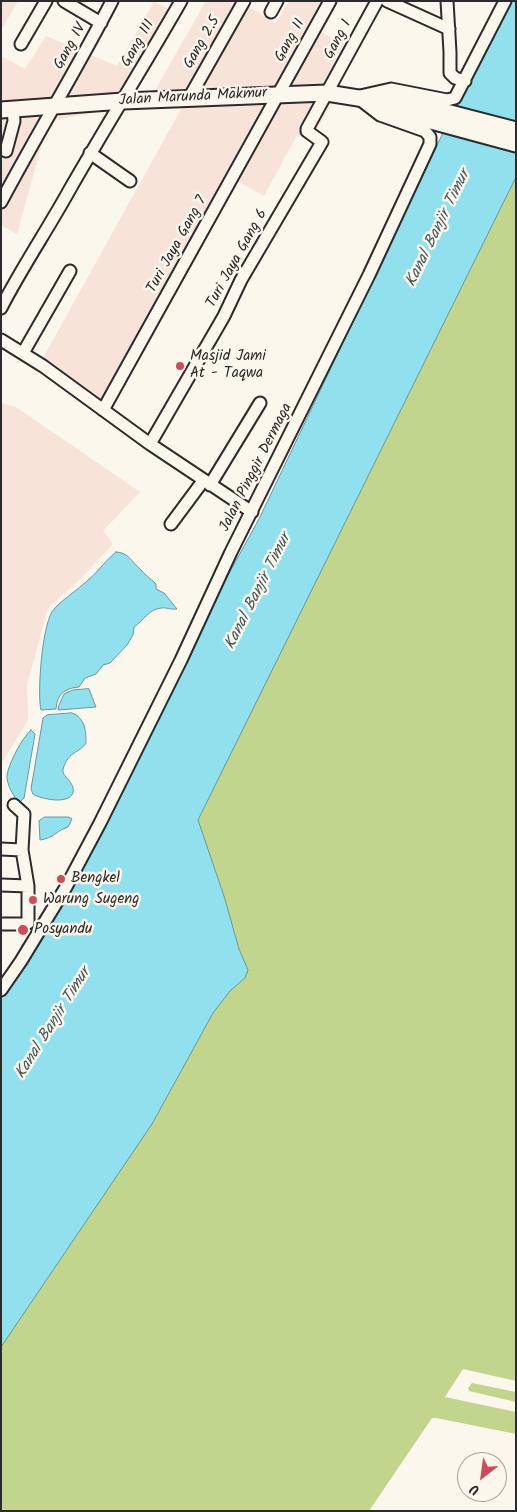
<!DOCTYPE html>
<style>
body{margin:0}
#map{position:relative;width:517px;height:1512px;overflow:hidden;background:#fbf7ec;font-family:Kalam,sans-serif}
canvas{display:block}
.frame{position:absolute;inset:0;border:2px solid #2b2b2b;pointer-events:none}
.north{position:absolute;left:457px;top:1452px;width:50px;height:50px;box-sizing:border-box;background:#fbf7ec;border:1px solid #a8a59f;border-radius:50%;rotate:210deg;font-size:14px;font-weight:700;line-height:20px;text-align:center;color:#2b2b2b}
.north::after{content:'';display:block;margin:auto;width:18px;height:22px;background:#d1495b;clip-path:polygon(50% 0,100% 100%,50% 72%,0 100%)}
</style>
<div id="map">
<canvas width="517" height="1512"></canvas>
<div class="frame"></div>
<div class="north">U</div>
</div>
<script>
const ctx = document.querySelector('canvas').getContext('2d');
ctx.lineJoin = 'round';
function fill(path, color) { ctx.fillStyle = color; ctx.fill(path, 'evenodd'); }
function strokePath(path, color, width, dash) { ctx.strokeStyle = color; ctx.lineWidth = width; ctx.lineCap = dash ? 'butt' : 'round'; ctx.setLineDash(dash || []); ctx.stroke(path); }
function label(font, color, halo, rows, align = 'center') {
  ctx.font = font + ' Kalam,sans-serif'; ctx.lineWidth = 5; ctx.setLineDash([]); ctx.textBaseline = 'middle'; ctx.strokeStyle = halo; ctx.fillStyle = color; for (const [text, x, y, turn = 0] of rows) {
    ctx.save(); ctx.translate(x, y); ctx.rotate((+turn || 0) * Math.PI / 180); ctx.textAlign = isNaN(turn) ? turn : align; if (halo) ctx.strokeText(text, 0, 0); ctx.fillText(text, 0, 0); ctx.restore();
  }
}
fill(new Path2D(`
 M1 1H18L1 30Z
 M206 1H239L276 23 289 1H326L312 27 349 47 328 88 340 90 310 141 297 135 264 196 230 177 98 412 38 367 185 102 149 101Z
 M154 2 171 10 117 107 48 122 17 234 1 225V56L25 69 46 36 117 66Z
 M1 403 16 407 140 492 103 531 113 544 80 579 48 608 27 685 28 720 1 764Z`), '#f7e3d8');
fill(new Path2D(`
 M516 166V1381L463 1369 445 1397 516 1412V1434L436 1418H432L369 1511H1V1338L193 823Z
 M472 1383 516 1392V1402L469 1391 468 1388Z`), '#c1d68c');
const water = new Path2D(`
 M511 1H516V177L198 820 224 896 239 949 248 970 245 978 230 991 213 1013 152 1124 1 1347V998L58 911 92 850 206 615 259 519 450 118Z
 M116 552C128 552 132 562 140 569 144 574 151 579 156 584V589L164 593 177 609C171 610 166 607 161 608 149 609 143 621 134 627L133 635 127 645 110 663 103 665 96 674 85 678 79 687C65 688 57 694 56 709L41 710C37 694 42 622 54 609 63 599 76 591 86 582 97 573 105 561 116 552Z
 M89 689 96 707 58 710 59 705 64 694 73 690Z
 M72 713C85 718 86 730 86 743 79 754 69 750 63 769 61 777 76 782 73 793 68 805 41 799 33 794L31 789 43 718 47 715Z
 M31 730 35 734 24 798 20 802C14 799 6 783 7 775 9 763 22 738 31 730Z
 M45 817H68L72 819 68 827C56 831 54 838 40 840L39 821Z`);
fill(water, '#90e0ee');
strokePath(water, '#6898a0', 1);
const minor = new Path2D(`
 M64 1 101 23
 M387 1 449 29
 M447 1 450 52V73L455 78 465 81
 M271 12 277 1
 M21 44 46 1
 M360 96 391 89 447 100 455 98 505 1
 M188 100 244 1
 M6 151 14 121 13 109
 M90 153 130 181
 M1 202C37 134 77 69 112 1
 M1 308C22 267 48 229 70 189 106 126 145 64 181 1
 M1 340 43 366 150 444 252 512
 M23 353 70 271
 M103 410 330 1
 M150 444 224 316 241 280 322 142 307 131V129L377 1
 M210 485 260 403
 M171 524 203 481
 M1 849 22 850
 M1 885 28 886 22 850 24 814 14 805
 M1 924H24L28 923V886
 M1 990 21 961 66 887 100 823 181 660 231 552 369 275 430 144V137L425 131 380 115 358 98`);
const major = new Path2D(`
 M383 102 394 111 516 144
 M1 110 123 101 327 93 383 102 396 99 516 130`);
strokePath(minor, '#2b2b2b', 15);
strokePath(major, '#2b2b2b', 19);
strokePath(minor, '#fbf7ec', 11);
strokePath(major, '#fbf7ec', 15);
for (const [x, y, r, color] of [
 [180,366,5,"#d1495b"],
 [61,879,5,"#d1495b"],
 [33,900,5,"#d1495b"],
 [23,930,6,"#d1495b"]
]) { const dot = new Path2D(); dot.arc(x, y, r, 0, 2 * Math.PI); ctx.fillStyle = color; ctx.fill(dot); strokePath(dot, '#fbf7ec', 2); }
label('15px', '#2b2b2b', '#fbf7ec', [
 ["Gang I",339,40,-62],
 ["Gang II",291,41,-61],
 ["Gang 2.5",203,43,-60],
 ["Gang III",139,44,-60],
 ["Gang IV",71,47,-61],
 ["Jalan Marunda Makmur",193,98,-3],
 ["Turi Jaya Gang 7",178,245,-61],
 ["Turi Jaya Gang 6",238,259,-61],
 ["Jalan Pinggir Dermaga",257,468,-63]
]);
label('15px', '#2b2b2b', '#fbf7ec', [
 ["Masjid Jami",190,357],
 ["At - Taqwa",190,374],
 ["Bengkel",71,879],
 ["Warung Sugeng",43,900],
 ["Posyandu",34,930]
], 'left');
label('italic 16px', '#44585c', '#fbf7ec', [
 ["Kanal Banjir Timur",439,229,-64],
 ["Kanal Banjir Timur",259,592,-63],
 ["Kanal Banjir Timur",54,1024,-58]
]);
</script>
